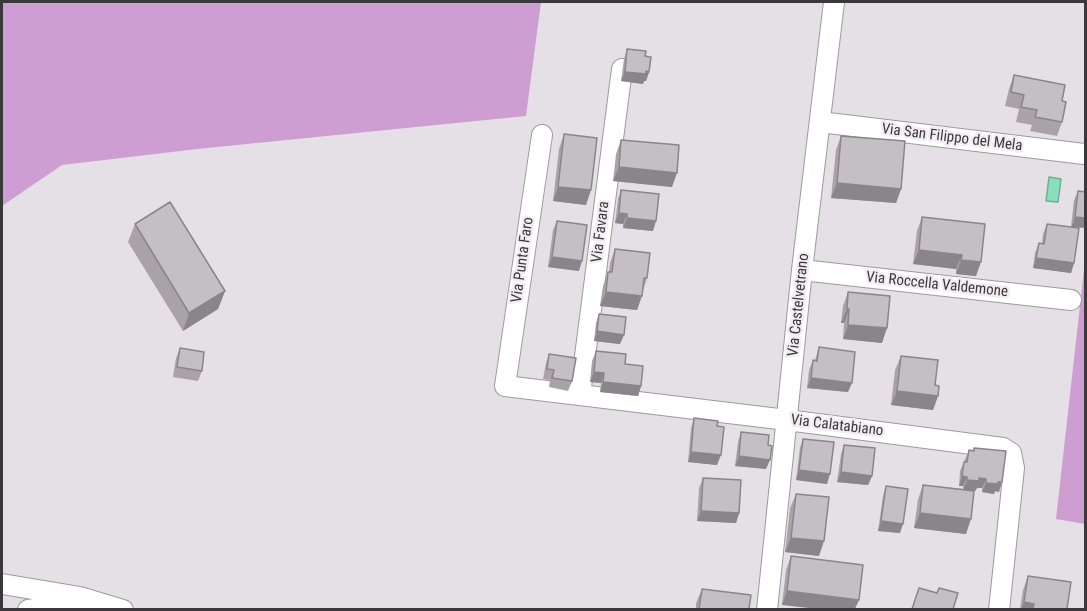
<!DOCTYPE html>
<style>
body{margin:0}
#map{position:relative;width:1087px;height:611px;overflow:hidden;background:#e5dfe6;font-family:"Roboto Condensed",sans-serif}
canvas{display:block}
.frame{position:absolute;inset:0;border:3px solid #3a383a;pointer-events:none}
</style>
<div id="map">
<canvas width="1087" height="611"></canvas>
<div class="frame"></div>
</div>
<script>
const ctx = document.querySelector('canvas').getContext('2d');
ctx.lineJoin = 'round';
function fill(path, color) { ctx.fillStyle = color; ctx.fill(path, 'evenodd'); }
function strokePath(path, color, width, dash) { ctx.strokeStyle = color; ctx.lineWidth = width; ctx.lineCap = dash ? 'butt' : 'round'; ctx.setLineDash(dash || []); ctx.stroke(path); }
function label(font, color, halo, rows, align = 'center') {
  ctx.font = font + ' "Roboto Condensed",sans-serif'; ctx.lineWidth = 5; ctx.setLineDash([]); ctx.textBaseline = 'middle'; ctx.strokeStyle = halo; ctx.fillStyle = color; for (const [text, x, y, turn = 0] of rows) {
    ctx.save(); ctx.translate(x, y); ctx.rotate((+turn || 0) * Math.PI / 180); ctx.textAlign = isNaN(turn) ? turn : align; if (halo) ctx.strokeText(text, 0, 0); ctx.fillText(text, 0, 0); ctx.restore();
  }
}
fill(new Path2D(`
 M2 2H541L526 116 197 149 62 165 2 206Z
 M1085 261V524L1056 519Z`), '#ce9ed2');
const water = new Path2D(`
 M1049 177 1061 179 1058 202 1046 201Z`);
fill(water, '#88dfbd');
strokePath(water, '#71ad96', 1.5);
const minor = new Path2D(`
 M820 122 1084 154
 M542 135 505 386 787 420 1003 448 1011 453 1014 468 999 610
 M802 270 1071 300
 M580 395 622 69
 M2 584 80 597 123 610
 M28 610 78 603
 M767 610 802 270 834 2`);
strokePath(minor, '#9f999f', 22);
strokePath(minor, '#fff', 20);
fill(new Path2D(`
 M627 49 645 56 649 72 646 81H644L643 84 621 81 624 59Z
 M1014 75 1062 101V122L1057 136 1030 131 1032 125 1016 122 1019 109 1005 106 1009 89Z
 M564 134 586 205 553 201 559 149Z
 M841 136 901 189 896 203 831 198 836 150Z
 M621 140 672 187 613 181 616 154Z
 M621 190 653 231 623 228V224L615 223 618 199Z
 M1078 191 1086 192 1071 227 1074 200Z
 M922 217 985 224 976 276 956 274V269L913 264 917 231Z
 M557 221 579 271 548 267 553 230Z
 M135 224 225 291 218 309 183 331 128 242Z
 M1047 224 1074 263 1071 273 1033 268 1035 253 1039 243H1042L1043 234Z
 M615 249 647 278 637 310 600 306 603 286 608 272H609L610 263Z
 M848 292 882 343 843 339 844 323H841L843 306Z
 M599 314 620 344 594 341 596 323Z
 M819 347 848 392 807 388 809 370 813 360H815Z
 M180 348 202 371 198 381 173 377 176 358Z
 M596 351 625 364 641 386 638 396 600 392 601 383 590 382 592 361Z
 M549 354 572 381 568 391 549 387 550 380 543 379 546 363Z
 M901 356 935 385 938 396 933 410 891 405 895 370Z
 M694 418 717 426V465L688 462 691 428Z
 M741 432 766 469 735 466 738 442Z
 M803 439 827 484 796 480 800 448Z
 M844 445 872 476 868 485 837 482 841 454Z
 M974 448 999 492 995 491 994 494 982 492V488H977L975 491H974L966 534 914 528 918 499 923 485 963 489V486H959L960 471 969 450 973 451Z
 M703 478 739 513 736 523 697 521 699 488Z
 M886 486 900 533 878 531 883 496Z
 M796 494 819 556 785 552 790 508Z
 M791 556 859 600 782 605 786 570Z
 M1028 576 1067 609H1020L1023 590Z
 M702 589 749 609H696V603Z`), '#a9a3a9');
fill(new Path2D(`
 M625 72 646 71 649 72 646 81H644L643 84 621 81Z
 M619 167 677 173 672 187 613 181Z
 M837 183 901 189 896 203 831 198Z
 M558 187 591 190 586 205 553 201Z
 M619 213 627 214 623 224 615 223Z
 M1075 217 1086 218V228L1071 227Z
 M627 218 656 221 653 231 623 228Z
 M919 250 962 255 956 269 913 264Z
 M552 257 582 261 579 271 548 267Z
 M1036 258 1074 263 1071 273 1033 268Z
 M961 260 981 262 976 276 956 274Z
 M225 291 218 309 183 331 189 313Z
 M606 292 642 296 637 310 600 306Z
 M847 309H849L844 323H841Z
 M848 325 887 328 882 343 843 339Z
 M597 331 624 335 620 344 594 341Z
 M594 372 604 373 601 383 590 382Z
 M811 378 852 383 848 392 807 388Z
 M603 382 641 386 638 396 600 392Z
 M897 391 938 396 933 410 891 405Z
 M691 452 721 455 717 465 688 462Z
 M739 456 770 460 766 469 735 466Z
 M799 470 830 474 827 484 796 480Z
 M841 472 872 476 868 485 837 482Z
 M962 476 967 477 963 486H959Z
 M979 478 986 479 982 488H977L975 491 963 490 967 480Z
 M998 482H1002L999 492 995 491 994 494 982 492 986 483Z
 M701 511 739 513 736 523 697 521Z
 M920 513 971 519 966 534 914 528Z
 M881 521 903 524 900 533 878 531Z
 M791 538 824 541 819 556 785 552Z
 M787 591 859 600 855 609H818L782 605Z
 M1024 602 1034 604 1032 609H1021Z`), '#89858a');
const building = new Path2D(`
 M627 49 646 51 645 56 651 57 649 72 646 71V74L625 72Z
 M1014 75 1065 85 1062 101 1066 102 1062 122 1035 117 1037 110 1021 107 1024 95 1011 92Z
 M564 134 597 138 591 190 558 187Z
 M841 136 905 141 901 189 837 183Z
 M621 140 679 145 677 173 619 167Z
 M621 190 659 194 656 221 627 218V214L619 213Z
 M1078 191 1086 192V218L1075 217Z
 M170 202 225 291 189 313 135 224Z
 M922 217 985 224 981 262 961 260 962 255 919 250Z
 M557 221 587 225 582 261 552 257Z
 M1047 224 1079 228 1074 263 1036 258 1039 243 1044 244Z
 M615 249 650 253 647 278H644L642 296 606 292 608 272H612Z
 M848 292 890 296 887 328 848 325 849 309H847Z
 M599 314 626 317 624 335 597 331Z
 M819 347 855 352 852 383 811 378 813 360 817 361Z
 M180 348 204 352 202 371 177 367Z
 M596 351 626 354 625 364 643 366 641 386 603 382 604 373 594 372Z
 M549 354 576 358 572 381 552 378 554 370 547 369Z
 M901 356 938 360 935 385 939 386 938 396 897 391Z
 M694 418 718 421 717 426 724 427 721 455 691 452Z
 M741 432 769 435 768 445 772 446 770 460 739 456Z
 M803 439 834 442 830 474 799 470Z
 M844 445 875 448 872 476 841 472Z
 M974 448 1006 451 1002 482H998V484L986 483V479L979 478V481L967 480V477L962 476 964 462H967L969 450 974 451Z
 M703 478 741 480 739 513 701 511Z
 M923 485 974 491 971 519 920 513Z
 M886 486 908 489 903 524 881 521Z
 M796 494 829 497 824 541 791 538Z
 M791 556 863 565 859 600 787 591Z
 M1028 576 1071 582 1067 609H1033L1034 604 1024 602Z
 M919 588 937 593 939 588 958 593 953 609H912Z
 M702 589 751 595 749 609H699Z`);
fill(building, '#c4bec5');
strokePath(building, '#89858a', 1.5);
label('15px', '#3a383a', '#f3edf3', [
 ["Via San Filippo del Mela",952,138,7],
 ["Via Favara",601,232,-83],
 ["Via Punta Faro",523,260,-82],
 ["Via Roccella Valdemone",937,285,6],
 ["Via Castelvetrano",799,305,-84],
 ["Via Calatabiano",837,426,7]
]);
</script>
